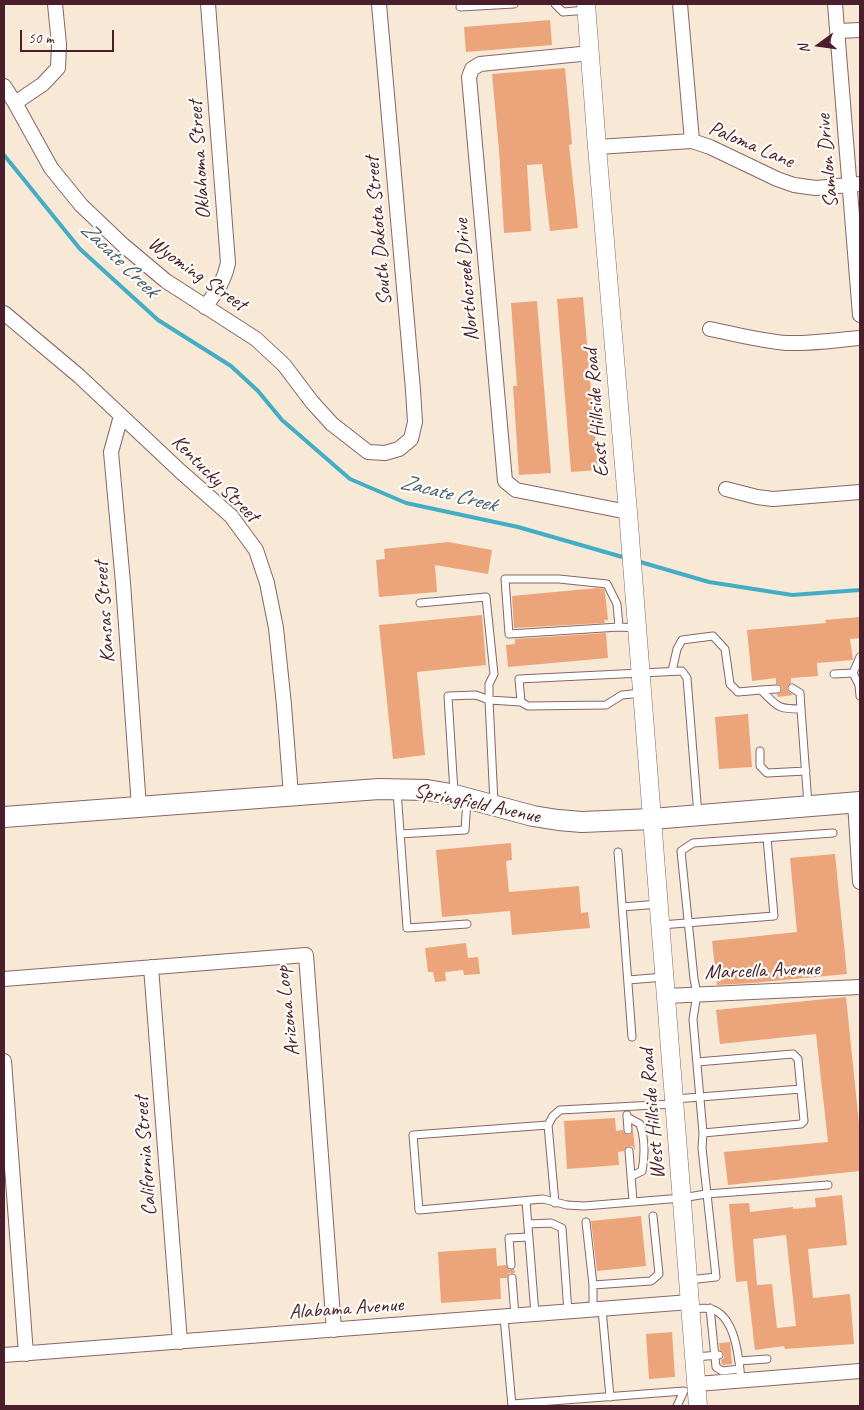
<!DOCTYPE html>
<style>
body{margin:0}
#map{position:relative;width:864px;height:1410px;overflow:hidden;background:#f7e9d6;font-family:Caveat,sans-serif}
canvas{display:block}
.frame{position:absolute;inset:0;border:5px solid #4a1f2b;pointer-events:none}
.north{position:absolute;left:794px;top:20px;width:50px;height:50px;-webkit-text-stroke:4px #fdfcf7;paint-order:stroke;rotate:256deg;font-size:14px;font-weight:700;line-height:20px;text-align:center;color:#4a1f2b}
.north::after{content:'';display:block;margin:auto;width:18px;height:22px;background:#4a1f2b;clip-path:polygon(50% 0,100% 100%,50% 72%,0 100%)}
.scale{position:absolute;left:20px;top:30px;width:94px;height:22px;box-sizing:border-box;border:2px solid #4a1f2b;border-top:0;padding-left:6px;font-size:15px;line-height:18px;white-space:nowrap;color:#4a1f2b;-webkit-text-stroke:4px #fdfcf7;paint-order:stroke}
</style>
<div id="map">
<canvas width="864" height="1410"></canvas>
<div class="frame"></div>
<div class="north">N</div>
<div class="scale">50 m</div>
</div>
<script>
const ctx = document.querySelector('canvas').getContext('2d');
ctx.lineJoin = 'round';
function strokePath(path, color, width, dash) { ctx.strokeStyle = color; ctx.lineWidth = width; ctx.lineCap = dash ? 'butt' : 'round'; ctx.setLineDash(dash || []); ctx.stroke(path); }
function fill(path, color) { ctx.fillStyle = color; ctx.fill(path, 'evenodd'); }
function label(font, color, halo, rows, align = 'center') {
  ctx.font = font + ' Caveat,sans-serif'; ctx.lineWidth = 4.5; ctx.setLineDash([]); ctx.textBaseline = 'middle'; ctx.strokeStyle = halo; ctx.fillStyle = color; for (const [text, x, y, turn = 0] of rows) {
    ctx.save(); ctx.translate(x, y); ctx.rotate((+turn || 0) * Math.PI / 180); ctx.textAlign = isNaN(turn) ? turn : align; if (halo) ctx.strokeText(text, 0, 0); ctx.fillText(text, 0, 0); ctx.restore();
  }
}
strokePath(new Path2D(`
 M4 155 80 249 158 320 231 366 258 391 282 420 350 479 406 503 518 527 626 558
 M637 561 709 582 792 595 860 590`), '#43adc3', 4);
fill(new Path2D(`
 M550 20 552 45 466 52 464 27Z
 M565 68 572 144 569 145 578 228 550 231 542 164 527 165 531 231 504 233 499 150 492 74Z
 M583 297 598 470 571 472 557 299Z
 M537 301 551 473 519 475 513 386H517L511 303Z
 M448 542 492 550 488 574 435 565 437 592 379 597 376 560 385 559 384 549Z
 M598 588 604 589 605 593 608 620H604L605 623 514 628 512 596Z
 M482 615 486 665 417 672 425 755 393 759 379 625Z
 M860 617V638L850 639 853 660 817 663 818 676 791 678V683L788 685 787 688 788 691 793 695 778 697 777 694 781 692 782 688 780 685 776 684V678L752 681 747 630 826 623 825 620Z
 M606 633 608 658 508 667 506 645 515 644V639Z
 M748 714 752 767 719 769 715 717Z
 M511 843 512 860 506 861 509 892 579 886 581 913 588 912 590 928 512 935 510 911 442 917 436 850Z
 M835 854 847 974 753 983 717 985 712 941 797 932 790 858Z
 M466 943 468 958 478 957 480 974 464 975 463 970 445 972 446 981 435 982 433 972H428L425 948Z
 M846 997 860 1133V1171L728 1185 724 1152 828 1142 816 1034 720 1044 716 1010Z
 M615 1118 616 1131 623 1130 624 1133 628 1135 631 1134 633 1130 635 1150 632 1146H629L626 1147 624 1151 618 1152 619 1165 567 1169 564 1121Z
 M842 1195 847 1245 808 1249 813 1298 850 1294 854 1344 785 1349 784 1346 755 1350 747 1281 736 1282 729 1204 749 1203 750 1212 793 1207V1209L816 1207 815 1198ZM786 1235 796 1326 777 1328 772 1284 757 1285 753 1239Z
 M641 1216 646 1266 597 1271 591 1221Z
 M496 1248 497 1266 506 1265 509 1270 514 1269 515 1273H509L507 1278H500L501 1299 441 1303 438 1252Z
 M672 1332 675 1377 649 1379 646 1334Z
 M730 1342 732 1364 722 1365 721 1360 724 1358V1354L723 1352 720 1350 719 1343Z`), '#eca47a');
const service = new Path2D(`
 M555 4 563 12 587 10
 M460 7 514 4
 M420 603 486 597 494 674 489 684V700L494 803
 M619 627 617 604 607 584 559 579H505L509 634 619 627 636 628
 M672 671 677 649 682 640 713 636 725 649 730 684 738 692 761 690C778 707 777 709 801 709L808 805
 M853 673 860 657
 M834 674 853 673 859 685 860 696
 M792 688 800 693 801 709
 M761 690 777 689
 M521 702 519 679 682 671 687 678 698 815
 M760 751V766L767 773 806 771
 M397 791 407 928 467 924
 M454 792 448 696 476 695 489 700 521 702 528 706 606 705 622 695 642 693
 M400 834 465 830 467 800
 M618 852 632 1037
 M622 907 659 904
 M661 925 774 916 767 838
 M628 980 664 977
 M697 1062 793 1054 798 1059 804 1121 801 1124 703 1133
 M675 1099 801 1089
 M674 1104 560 1110 553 1116 548 1125 413 1135 419 1210 543 1199 567 1205 584 1206 682 1198 706 1194 828 1185
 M627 1115 628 1130
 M627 1117 640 1124C645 1139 645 1155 642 1171L632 1176
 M548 1125 555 1203
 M629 1151 633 1201
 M526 1201 535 1314
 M586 1222 593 1285V1310
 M528 1224 551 1223 562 1228 568 1312
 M511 1265 509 1238 529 1237
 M512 1278 515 1316
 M688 1280 716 1277 702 1148 703 1133 693 1019 697 994 694 979 681 851 693 843 833 833
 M593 1285 651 1281 659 1274 653 1216
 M710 1308 716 1367 722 1371 740 1369
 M602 1309 610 1397
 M691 1309C697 1309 705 1307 711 1309 736 1316 739 1359 741 1380
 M504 1317 512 1406
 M695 1357 719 1355
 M739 1361 767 1359
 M512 1404 684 1391 677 1406`);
const minor = new Path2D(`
 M680 4 692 141
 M835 4 860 315
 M838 31 860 30
 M591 53 480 64 472 69 469 77 505 481 516 490 628 512
 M4 86 15 103 51 168 81 205 123 245 166 281 256 339 284 365 312 402 332 424 368 452 385 453 399 449 411 439 415 422 413 390 379 4
 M15 103 43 84 58 68 59 44 55 4
 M597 147 692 141 710 147 777 179 794 185 816 188 860 184
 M205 307C216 292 224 282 228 263L208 4
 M4 313 79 376 180 471 231 516 256 550 267 583 276 628 284 705 291 795
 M710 329C735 334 761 341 787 343 811 344 836 340 860 338
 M121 416 111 452 123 583 139 807
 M726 489 757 497 773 499 860 492
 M855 802 860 882
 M151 967 180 1342
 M4 979 306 955 334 1330
 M666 996 860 987
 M4 1061 26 1354
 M4 1355 690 1302
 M697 1384 860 1371`);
const tertiary = new Path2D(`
 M586 4 597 147 628 512 698 1406`);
const secondary = new Path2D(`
 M4 817 379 789 427 790 451 794 533 816 558 820 582 822 652 819 860 802`);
strokePath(service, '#876667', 9);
strokePath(minor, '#876667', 16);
strokePath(tertiary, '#876667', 19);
strokePath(secondary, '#876667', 22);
strokePath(service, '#fff', 7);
strokePath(minor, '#fff', 14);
strokePath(tertiary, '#fff', 18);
strokePath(secondary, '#fff', 20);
label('21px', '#4a1f2b', '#fdfcf7', [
 ["Paloma Lane",751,145,23],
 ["Oklahoma Street",200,160,-94],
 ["Samlon Drive",828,161,-95],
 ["South Dakota Street",379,231,-95],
 ["Wyoming Street",197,274,35],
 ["Northcreek Drive",467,280,-95],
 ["East Hillside Road",597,413,-95],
 ["Kentucky Street",215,479,45],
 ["Kansas Street",105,612,-94],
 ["Springfield Avenue",477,804,12],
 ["Marcella Avenue",762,971,-2],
 ["Arizona Loop",288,1011,-97],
 ["West Hillside Road",653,1114,-95],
 ["California Street",146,1156,-94],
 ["Alabama Avenue",346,1309,-4]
]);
label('italic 22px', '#475f6f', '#fdfcf7', [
 ["Zacate Creek",119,260,44],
 ["Zacate Creek",448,494,14]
]);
</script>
